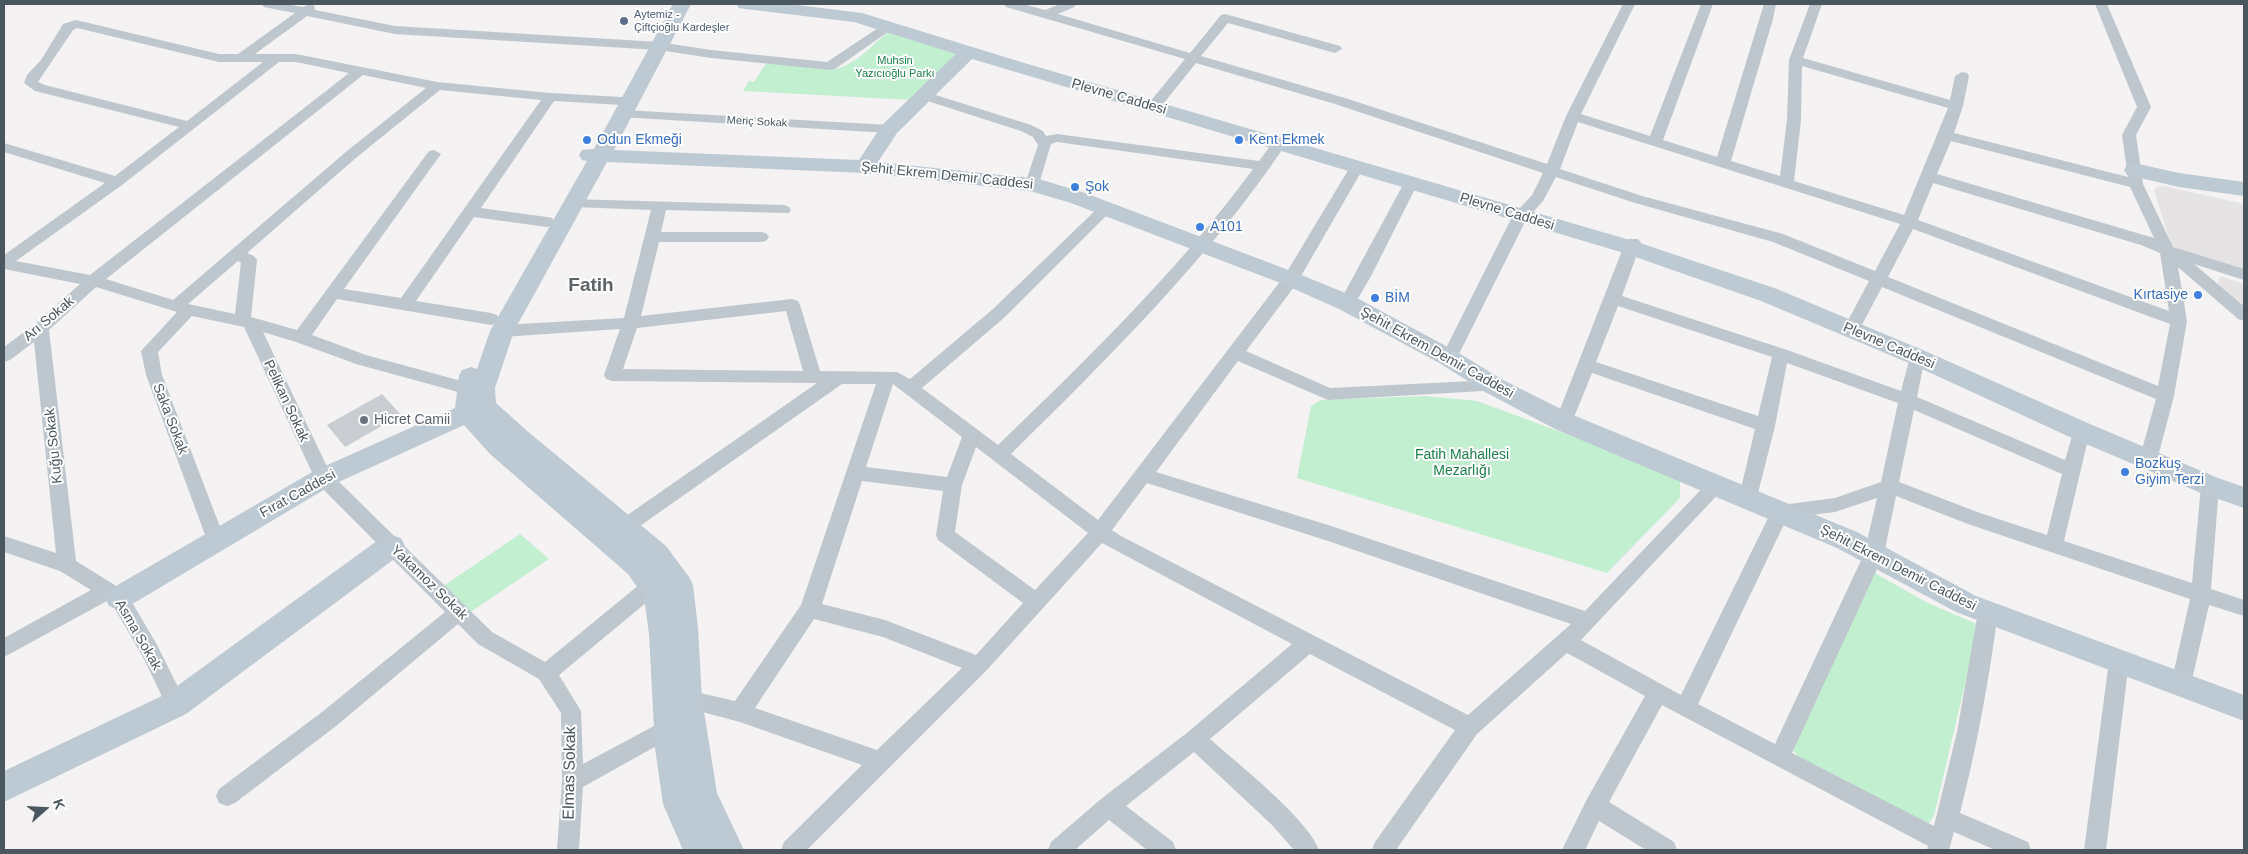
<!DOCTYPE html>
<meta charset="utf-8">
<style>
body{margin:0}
#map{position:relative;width:2248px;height:854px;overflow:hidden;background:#f4f2f2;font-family:Arial,sans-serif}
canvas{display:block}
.frame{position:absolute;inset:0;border:5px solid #4a575f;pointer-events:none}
.north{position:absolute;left:20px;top:784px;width:50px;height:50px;-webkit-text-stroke:4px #fff;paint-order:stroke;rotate:71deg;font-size:14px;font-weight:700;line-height:20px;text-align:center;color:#4a575f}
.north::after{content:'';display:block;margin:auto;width:18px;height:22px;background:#4a575f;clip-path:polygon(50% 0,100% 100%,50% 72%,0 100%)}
</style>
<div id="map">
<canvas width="2248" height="854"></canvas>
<div class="frame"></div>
<div class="north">K</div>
</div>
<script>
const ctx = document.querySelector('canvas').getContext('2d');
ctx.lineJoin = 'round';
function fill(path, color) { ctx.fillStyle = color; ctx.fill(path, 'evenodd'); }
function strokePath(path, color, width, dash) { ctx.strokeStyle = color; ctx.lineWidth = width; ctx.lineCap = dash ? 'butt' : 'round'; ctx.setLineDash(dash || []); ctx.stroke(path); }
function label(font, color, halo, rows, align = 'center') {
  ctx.font = font + ' Arial,sans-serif'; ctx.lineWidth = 4; ctx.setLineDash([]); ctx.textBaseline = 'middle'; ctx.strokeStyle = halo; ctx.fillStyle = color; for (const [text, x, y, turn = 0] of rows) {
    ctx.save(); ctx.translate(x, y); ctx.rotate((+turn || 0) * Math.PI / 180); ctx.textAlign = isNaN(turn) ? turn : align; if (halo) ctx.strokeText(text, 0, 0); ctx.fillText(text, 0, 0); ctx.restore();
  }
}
fill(new Path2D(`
 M2164 186 2244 204V271L2181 252 2171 245 2154 190 2157 187Z
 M2220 276 2244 284V305L2218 284Z`), '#e5e3e4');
fill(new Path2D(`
 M888 32 954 52 957 56 913 100 743 91 749 81 754 82 767 62 832 70C855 66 871 46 888 32Z
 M1425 396 1477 401 1680 476V498L1607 573 1297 478 1311 406 1321 400Z
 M520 534 549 559 469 613 442 587Z
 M1871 571 1928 603 1979 625 1934 816 1927 826 1801 761 1793 750Z`), '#c3efd1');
fill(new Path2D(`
 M382 394 401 415 345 447 327 425Z`), '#c9cdd1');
fill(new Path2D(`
 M262 4H285L303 7 310 4 314 5 315 10 395 26 659 42 711 50 827 62 884 24H894L895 27 835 69 830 70 711 58 659 50 395 34 307 16 255 54H296L437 82 550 93 622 97 629 101 622 105 554 101 481 208 547 217 552 218 555 222 552 226 547 227 474 217 416 301 491 313 497 315 499 319 497 323 491 325 337 299 312 335 366 355 469 383 486 384 489 388 486 392 469 395 356 364 296 342 263 332 330 473 492 632 545 662 645 580 652 578 659 580 662 586 659 592 559 675 581 711 583 764 669 718 676 721 680 728 676 735 583 787 579 850H557L562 781 561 713 539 679 478 644 458 624 336 726 235 803 227 806 219 803 216 796 219 789 322 712 445 612 317 483 244 327 192 316 158 352 162 375 225 540 223 545 216 548 209 545 207 540 146 375 141 351 177 312 96 287 49 330 76 561 126 592 157 645 183 697 186 704 183 711 176 713 169 711 143 657 112 604 107 601 4 657V638L91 590 60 571 4 552V536L56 553 34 342 10 360 4 362V347L35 324 80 284 4 269V255L105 183 4 152V143L115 176 179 127 35 91 24 83 27 75 41 60 63 24 76 20 219 54H238L295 13 264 7ZM77 28 219 62H263L187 121 45 85 38 82 73 30ZM279 62H296L349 73 90 275 16 261 122 185ZM363 75 426 88 347 151 173 300 106 279ZM440 90 541 100 401 298 344 289 441 154 434 150 429 151 297 330 251 317 257 260 254 256 247 253 357 157ZM238 261 241 263 235 314 188 304Z
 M1004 4H1023L1045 10 1060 4H1076L1074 7 1058 14 1190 53 1221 15 1225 14 1340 46 1342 49 1335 53 1228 23 1201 56 1345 98 1547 164 1566 116 1623 4H1635L1581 114 1650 136 1701 4H1713L1663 140 1717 157 1764 4H1776L1773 19 1731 161 1780 176 1787 120 1789 60 1810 4H1822L1803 58 1950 100 1955 76 1962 72 1967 73 1969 76 1963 106 1954 133 2128 177 2122 135 2137 107 2095 4H2107L2151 107 2136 135 2143 184 2173 247 2244 269V280L2194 264 2244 306V321L2238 319 2178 267 2187 321 2174 396 2159 453 2161 461 2158 466 2152 468 2146 466 2141 453 2156 399 1882 287 1857 334 1851 336 1845 334 1843 330 1869 281 1773 242 1632 202 1556 177 1543 201 1526 220 1455 362 1449 364 1443 362 1441 358 1512 217 1532 195 1543 173 1335 104 1196 63 1159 109H1149L1147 106 1149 103 1185 59 1006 7ZM1802 66 1948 108 1904 215 1794 181 1801 120ZM1578 122 1900 224 1875 271 1783 234 1642 196 1560 169ZM1951 141 2130 187 2154 238 1937 174ZM1933 183 2141 245 2160 253 2169 311 1918 220ZM1913 229 2170 324 2158 386 1888 277Z
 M923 91 1031 125 1043 131 1046 136 1057 134 1259 161 1274 141 1279 140 1286 144C1210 258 1109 357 1011 454L1098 520 1285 275 1350 167 1352 164H1362L1364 167 1297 283 1246 351 1330 388 1494 380 1500 382 1503 386 1500 390 1328 400 1238 361 1156 472 1328 525 1585 611 1711 479 1717 477 1723 479 1726 484 1723 489 1581 640 1681 695 1774 506 1835 498 1881 482 1898 403 1787 363 1775 426 1757 497 1754 502 1748 504 1742 502 1739 497 1755 429 1592 373 1570 427 1564 429 1558 427 1555 422 1625 243 1628 239H1638L1641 243 1622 296 1787 350 1901 391 1911 353 1917 351 1923 353 1925 357 1917 397 2065 460 2075 426 2081 424 2087 426 2090 431 2064 541 2192 583 2201 486 2204 481 2210 479 2216 481 2219 486 2211 589 2244 600V616L2209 605 2191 684 2188 691 2181 693 2174 691 2171 684 2190 599 1968 524 1896 496 1884 554 1792 753 1934 826 1957 732 1978 612 1981 606 1988 604 1995 606 1998 612C1989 680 1977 746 1960 813L2028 842 2031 850H1995L1954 832 1949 850H1927L1928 846 1662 705 1609 802 1674 842 1677 850H1646L1599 821 1585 850H1562L1587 799 1645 696 1567 653 1477 734 1396 850H1372L1375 842 1455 730 1310 654 1210 739C1237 763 1308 819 1319 850H1294L1272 825 1194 752 1126 806 1173 842 1176 850H1147L1109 820 1075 850H1048L1051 842 1101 799 1188 732 1292 644 1102 543 986 671 807 850H781L784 842 862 765 740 722 687 708 680 706 677 699 680 692 687 690 735 701 801 605 876 384H842L630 533 623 536 616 533 614 528 616 523 817 383 612 381 606 379 604 375 620 329 502 337 496 335 494 331 496 327 502 325 624 318 651 210 575 207 570 205 568 202 570 199 784 205 789 207 791 210 789 213 666 210 661 232H761L766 233 769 237 766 241 761 242H659L641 316 792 299 798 301 800 305 820 371 897 372 910 379 993 309 1101 205H1111L1113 208 1111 211 1005 317 922 388 998 445C1088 358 1179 270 1253 169L1057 142 1051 144 1039 184 1037 187H1027L1025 184 1038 145 1033 137 1021 131 918 98 916 95ZM1618 306 1772 357 1758 416 1596 362ZM786 311 803 371 623 369 637 328ZM893 384 962 437 947 477 866 467ZM1914 410 2062 474 2047 535 1980 513 1899 482ZM976 447 1088 533 1035 590 955 532 962 485ZM862 481 943 491 936 535 938 540 1023 603 976 655 885 620 822 604ZM1147 483 1328 541 1571 624 1468 715 1121 536 1112 530ZM1877 498 1864 554 1775 744 1698 704 1787 518 1835 512ZM814 619 883 637 962 668 877 750 755 708Z
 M624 110 889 125 896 129 889 133 619 117 617 114Z
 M1411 178 1416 180 1418 183 1370 278 1353 307 1347 309 1341 307 1339 303 1404 183 1406 180Z
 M2119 652 2126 655 2129 661 2106 850H2084L2109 661 2112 655Z`), '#bec7ce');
fill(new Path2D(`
 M673 4H691L614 150 859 160 882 125 956 54 854 22 745 9 739 8 736 4H789L862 13 1021 62 1640 243 1777 289 1925 351 2090 424 2218 478 2244 487V508L2201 493 2072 438 1909 363 1761 301 1624 253 972 59 897 133 878 162 1039 179 1085 193 1299 274 1355 297 1457 352 1503 380 1573 415 1857 532 1976 596 2244 695V721L1956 612 1837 548 1555 429 1485 392 1441 364 1339 309 1283 284 1071 203 1030 191 865 173 607 162 514 331 495 388 496 403 526 430 666 546 689 577 693 585 698 628 702 699 717 793 744 850H683L663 804 655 748 649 634 644 597 628 574 490 454 464 425 332 485 129 606 119 610 109 606 105 598 109 590 314 471 455 408 459 376 462 370 471 367 477 369 490 331 587 161 582 160 579 155 582 150 594 149Z
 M2134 163 2179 173 2244 182V196L2179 187 2127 175 2124 170 2127 165Z
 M391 535 401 538 405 546 401 554 186 714 4 802V771L166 694 381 538Z`), '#becad3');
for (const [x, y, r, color] of [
 [624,21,5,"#5c6f8a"],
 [587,140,5,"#3f7fe0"],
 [1239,140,5,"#3f7fe0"],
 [1075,187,5,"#3f7fe0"],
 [1200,227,5,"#3f7fe0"],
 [2198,295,5,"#3f7fe0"],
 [1375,298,5,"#3f7fe0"],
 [364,420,5,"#6b7280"],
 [2125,472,5,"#3f7fe0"]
]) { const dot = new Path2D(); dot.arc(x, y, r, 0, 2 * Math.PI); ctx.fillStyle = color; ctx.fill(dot); strokePath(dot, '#fff', 2); }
label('11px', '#4e5e75', '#fff', [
 ["Aytemiz -",634,15],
 ["Çiftçioğlu Kardeşler",634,28]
], 'left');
label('11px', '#1a8146', '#fff', [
 ["Muhsin",895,61],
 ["Yazıcıoğlu Parkı",895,74]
]);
label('11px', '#4a575f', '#fff', [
 ["Meriç Sokak",757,122,3]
]);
label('14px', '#4a575f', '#fff', [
 ["Plevne Caddesi",1119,97,16],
 ["Şehit Ekrem Demir Caddesi",947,176,6],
 ["Plevne Caddesi",1507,212,17],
 ["Arı Sokak",49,319,-40],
 ["Plevne Caddesi",1889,346,23],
 ["Şehit Ekrem Demir Caddesi",1437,353,29],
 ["Pelikan Sokak",286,401,65],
 ["Saka Sokak",170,419,69],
 ["Kuğu Sokak",54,446,-96],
 ["Fırat Caddesi",298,494,-29],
 ["Şehit Ekrem Demir Caddesi",1898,568,27],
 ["Yakamoz Sokak",429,583,44],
 ["Asma Sokak",138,635,60]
]);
label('14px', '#366cbe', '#fff', [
 ["Odun Ekmeği",597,140],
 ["Kent Ekmek",1249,140],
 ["Şok",1085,187],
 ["A101",1210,227],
 ["Kırtasiye",2188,295,"right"],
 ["BİM",1385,298],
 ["Bozkuş",2135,464],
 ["Giyim Terzi",2135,480]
], 'left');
label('14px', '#5b616d', '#fff', [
 ["Hicret Camii",374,420]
], 'left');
label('14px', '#1a8146', '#fff', [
 ["Fatih Mahallesi",1462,455],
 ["Mezarlığı",1462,471]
]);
label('16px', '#4a575f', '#fff', [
 ["Elmas Sokak",570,773,-89]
]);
label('bold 19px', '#5e6367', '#fff', [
 ["Fatih",591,286]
]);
</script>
